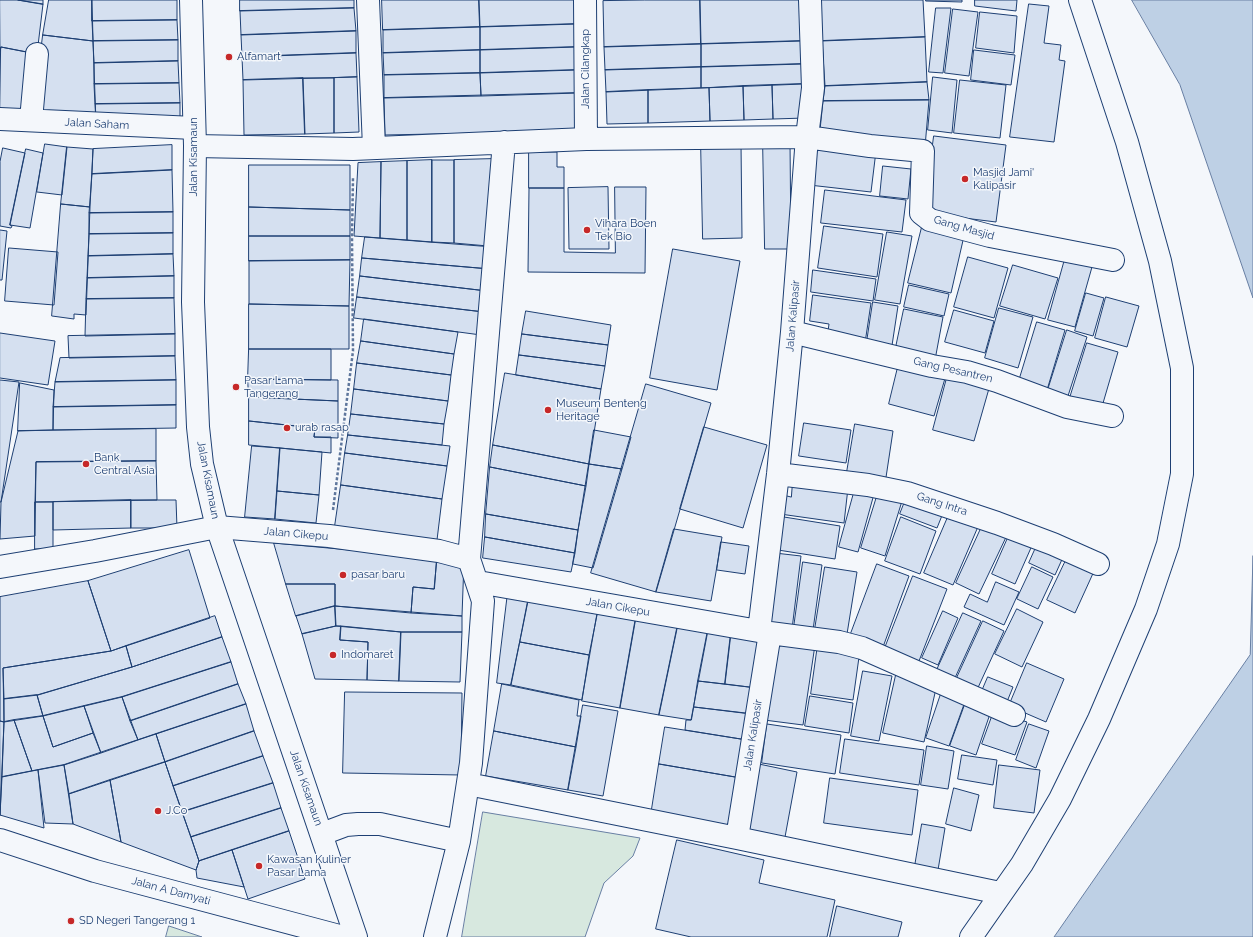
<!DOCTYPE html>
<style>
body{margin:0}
canvas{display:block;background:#f4f7fb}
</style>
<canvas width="1253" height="937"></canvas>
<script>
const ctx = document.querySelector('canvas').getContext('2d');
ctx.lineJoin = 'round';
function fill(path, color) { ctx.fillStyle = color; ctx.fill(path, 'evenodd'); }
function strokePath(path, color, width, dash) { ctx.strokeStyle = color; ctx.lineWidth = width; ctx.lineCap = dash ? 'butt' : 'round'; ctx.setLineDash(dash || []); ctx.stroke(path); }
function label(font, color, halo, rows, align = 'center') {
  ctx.font = font + ' Raleway,sans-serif'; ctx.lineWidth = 3; ctx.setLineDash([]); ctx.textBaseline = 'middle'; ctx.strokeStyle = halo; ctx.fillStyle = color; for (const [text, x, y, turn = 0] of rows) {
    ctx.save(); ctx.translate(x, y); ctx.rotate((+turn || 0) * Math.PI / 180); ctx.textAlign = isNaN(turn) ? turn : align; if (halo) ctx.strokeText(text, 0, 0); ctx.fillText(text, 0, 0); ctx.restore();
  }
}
const green = new Path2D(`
 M483 812 640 838 633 856 604 883 585 937H462Z
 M169 926 202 937H166Z`);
fill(green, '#d7e8df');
strokePath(green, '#687fa3', 1);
const water = new Path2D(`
 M1132 0H1253V298L1180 85Z
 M1253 556V937H1054L1250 655Z`);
fill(water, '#bed0e5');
strokePath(water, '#687fa3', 1);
const building = new Path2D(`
 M0 0H18L43 4 37 54 1 47 0 52Z
 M18 0H43V4Z
 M49 0H92L93 41 43 35Z
 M92 0H177V20L92 21Z
 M240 0H354V8L240 11Z
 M382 0H479L480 27 383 30Z
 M479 0H576L577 24 480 27Z
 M645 0H700L701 44 604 47 603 1Z
 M700 0H801L802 41 701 44Z
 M821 0H923L925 37 822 41Z
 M926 0H962V2L926 1Z
 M975 0H1017L1016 11 975 6Z
 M1029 4 1049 6 1044 43 1061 45 1059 60 1065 61 1054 142 1010 137Z
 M354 8 356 31 241 35 240 11Z
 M936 8H951L943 73 929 72Z
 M953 9 978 12 969 76 945 73Z
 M980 12 1017 16 1014 53 976 48Z
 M177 20 178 40 93 41 92 21Z
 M577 24V47L480 50V27Z
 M480 27V50L383 53V30Z
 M356 31V53L242 57 241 35Z
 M43 35 93 41 96 123 37 119 40 57Z
 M925 37 927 82 825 86 822 41Z
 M178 40V61L94 63 93 41Z
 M802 41 803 64 701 67V44Z
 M701 44V67L605 70 604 47Z
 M1 47 37 54 30 118 0 114Z
 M577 47V70L480 73V50Z
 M480 50V73L384 75 383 53Z
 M974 50 1015 55 1011 85 971 80Z
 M356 53 357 77 243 80 242 57Z
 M178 61 179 83 94 84V63Z
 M803 64V84L701 88V67Z
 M701 67V88L606 92 605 70Z
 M577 70 578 93 481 96 480 73Z
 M480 73 481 96 384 98V75Z
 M357 77 359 132 334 133V78Z
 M933 77 957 80 952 133 928 130Z
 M303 78H334V133L305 134Z
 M303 78 305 134 244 135 243 80Z
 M960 80 1006 85 1000 138 954 133Z
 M927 82 929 100 823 101 825 86Z
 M179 83 180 103 95 104 94 84Z
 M803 84 805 118 773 119 772 85Z
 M772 85 773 119 744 120 743 86Z
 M743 86 744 120 710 121 709 88Z
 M709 88 710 121 648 123V90Z
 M648 90V123L607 124 606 92Z
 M578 93V131L385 135 384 98Z
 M929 100 925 147 820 130 823 101Z
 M180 103V120L96 123 95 104Z
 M934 136 1006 145 996 222 924 213Z
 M763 142H790L791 249H765Z
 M701 143H741L742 238 703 239Z
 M45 144 67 147 62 195 37 192Z
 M814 144 876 151 871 192 809 185Z
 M172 145V170L92 174 93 149Z
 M67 147 93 149 90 207 61 204Z
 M3 148 25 153 10 225 12 226 11 228 0 226V162Z
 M26 149 43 153 30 228 10 225Z
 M529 152H557V167H564V188H529Z
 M493 159 488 246 454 243V160Z
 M432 160V242L407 240V161Z
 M432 160H454V243L432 242Z
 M407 161V240L380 238 381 162Z
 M381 162 380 238 354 236 358 163Z
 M249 165H350V210L249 207Z
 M883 166 911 169 908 199 880 196Z
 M172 170 173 212 89 213 92 174Z
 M608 187 609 249H569L568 188Z
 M615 187H646L645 273 528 272 529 188H564V252L615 253Z
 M825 190 906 200 902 232 821 223Z
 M61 204 90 207 86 315 74 314V319L52 316Z
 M249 207 350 210V236H249Z
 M173 212V233L89 234V213Z
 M824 226 883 234 877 277 818 268Z
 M922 227 964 236 951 293 908 283Z
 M0 230 7 231 2 280H0Z
 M887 232 912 236 900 304 875 300Z
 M173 233V254L88 256 89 234Z
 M249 236H350V260L249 261Z
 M365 237 493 247 490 269 362 258Z
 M9 248 58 252 54 305 5 301Z
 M673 249 740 261 717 390 650 378Z
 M173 254 174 276 87 278 88 256Z
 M968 257 1008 268 994 318 954 307Z
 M362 258 490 269 487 291 360 276Z
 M1065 259 1092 267 1075 327 1048 320Z
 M350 260 349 306 249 304V261Z
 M1013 265 1058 278 1045 319 1000 306Z
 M813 270 876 279 873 301 811 292Z
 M174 276V298L86 299 87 278Z
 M360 276 487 291 484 312 357 297Z
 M909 285 949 294 944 316 904 307Z
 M1086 293 1104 298 1093 336 1075 331Z
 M813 295 871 303 865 343 827 338 829 324 810 321Z
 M357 297 484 312 481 335 354 318Z
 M1106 297 1139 306 1127 347 1095 338Z
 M174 298 175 334 85 336 86 299Z
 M873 302 898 306 891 352 866 348Z
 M249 304 349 306V349H249Z
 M999 308 1033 317 1018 368 985 358Z
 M904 309 943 317 935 360 895 352Z
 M954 310 994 321 985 353 945 342Z
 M526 311 611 325 608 345 522 334Z
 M364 319 458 332 454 354 361 341Z
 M1037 322 1065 330 1047 390 1019 381Z
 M1067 330 1087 337 1067 399 1047 393Z
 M0 333 55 341 48 385 0 378Z
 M175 334V356L69 358 68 336Z
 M522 334 608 345 605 366 519 355Z
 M361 341 454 354 451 375 357 363Z
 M1087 343 1118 352 1101 410 1069 401Z
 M249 349H331V380L248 379Z
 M519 355 605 366 601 389 516 375Z
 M175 356 176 380 55 382 60 358Z
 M357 363 451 375 448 401 354 389Z
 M899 363 946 375 934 416 889 404Z
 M505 373 601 389 589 464 493 445Z
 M948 374 990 385 974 441 933 430Z
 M248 379 338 380V401L249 397Z
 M0 380 19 382 1 502H0Z
 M176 380V405L53 407 55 382Z
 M20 383 54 390 53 430 18 431Z
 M646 384 711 403 656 592 591 573Z
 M354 389 448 401 444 424 351 414Z
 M249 397 338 401V438L314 437 315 428 249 421Z
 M176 405V428L53 430V407Z
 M351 414 444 424 442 445 348 435Z
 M249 421 315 428 314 437H331V453L249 445Z
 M804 423 851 430 846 463 799 456Z
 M855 424 893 431 885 484 846 478Z
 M704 427 767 445 743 528 680 509Z
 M156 429V461L36 462 35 536 0 539 1 502 18 431Z
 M594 430 631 437 622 469 589 464Z
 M348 435 450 446 447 466 345 453Z
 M493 445 589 464 586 486 490 467Z
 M252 446 280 448 275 519 245 517Z
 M280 448 322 452 319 495 277 491Z
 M345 453 447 466 442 499 341 485Z
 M156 461 157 500 35 502 36 462Z
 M589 464 622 469 593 568 573 564Z
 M490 467 586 486 578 530 486 514Z
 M793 481 848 488 844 523 780 514 783 495 791 497Z
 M341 485 442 499 437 540 335 526Z
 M855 489 874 494 858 552 839 547Z
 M277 491 319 495 316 523 275 519Z
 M878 493 902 501 885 556 861 548Z
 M908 494 945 508 937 528 900 514Z
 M131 500H176L177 528H131Z
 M131 500V528L53 530V502Z
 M35 502H53V549H35Z
 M951 510 980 522 953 585 924 573Z
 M486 514 578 530 575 553 485 537Z
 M784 517 840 526 835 559 778 550Z
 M901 517 936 531 920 574 885 561Z
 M984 522 1008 533 979 594 956 583Z
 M674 529 722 537 711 601 656 592Z
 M1011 531 1034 541 1015 584 992 574Z
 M485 537 575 553 571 572 483 558Z
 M721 542 749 546 745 574 717 570Z
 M274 543 437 558 434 589 413 587 411 613 335 606V584H286Z
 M1038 543 1064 555 1055 575 1029 563Z
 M189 550 210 618 111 651 88 581Z
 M775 553 801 556 792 629 765 626Z
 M1068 556 1095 569 1075 613 1047 600Z
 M437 558 464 561 462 616 411 613 413 587 434 589Z
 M803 562 822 565 813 630 794 627Z
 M877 564 909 576 883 647 850 636Z
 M825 567 857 572 847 634 815 629Z
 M1032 567 1053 577 1038 609 1017 599Z
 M913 576 947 589 919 661 885 648Z
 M88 581 111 651 3 668 4 722 0 721V597Z
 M996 582 1019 592 1004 625 964 607 970 594 987 602Z
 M286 584H335V606L296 616Z
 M508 592 529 596 511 685 497 683Z
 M529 596 598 610 589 655 520 642Z
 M335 606 336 626 302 634 296 616Z
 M335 606 462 616V632H401L336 626Z
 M1017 609 1043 622 1022 667 995 654Z
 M598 610 636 617 620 708 582 701Z
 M943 611 958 618 938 665 922 658Z
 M963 613 981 621 954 680 936 672Z
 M215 616 222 637 132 667 126 646Z
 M636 617 678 624 659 715 620 708Z
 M983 621 1004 631 976 692 955 682Z
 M678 624 708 630 691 720 659 715Z
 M336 626H341L340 640 368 642 367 680 315 679 302 634Z
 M341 626 401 632 399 681 367 680 368 642 340 640Z
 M708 630 731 633 725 684 698 681Z
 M401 632H462L460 682 399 681Z
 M731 633 763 636 757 688 725 684Z
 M222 637 231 662 122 697 43 716 37 695 132 667Z
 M776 640 815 645 803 725 764 720Z
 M520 642 589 655 582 700 511 685Z
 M818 644 860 650 853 700 811 694Z
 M126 646 132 667 38 695 4 699 3 668 111 651Z
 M231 662 238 684 130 721 122 697Z
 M1027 663 1064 679 1046 722 1009 706Z
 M863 671 892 676 879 741 851 736Z
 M896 675 937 684 924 742 883 733Z
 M988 677 1013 687 1004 709 979 698Z
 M698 681 757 688 754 714 694 707Z
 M238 684 246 704 138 740 130 721Z
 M502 684 579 700 577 716H581L576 747 494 731Z
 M943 688 967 696 949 746 926 738Z
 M345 692 462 693 461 775 343 773Z
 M37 695 43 716 4 722V699Z
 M810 696 853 703 849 733 805 726Z
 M122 697 138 740 101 753 84 706Z
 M967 699 992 708 976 755 950 746Z
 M246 704 254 731 165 762 156 734Z
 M583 705 618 711 603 796 568 790Z
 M84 706 93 733 53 747 43 716Z
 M694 707 751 714 747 740 685 730 686 720H691Z
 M994 711 1027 722 1015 755 982 744Z
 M43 716 53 747 93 733 101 753 64 765 32 771 14 720Z
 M14 720 32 771 2 777 4 722Z
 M0 721 4 722 0 815Z
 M767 724 841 735 835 774 762 763Z
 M1029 724 1049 731 1036 768 1016 760Z
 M665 727 747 740 741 778 659 764Z
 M254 731 263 756 173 786 165 762Z
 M494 731 576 747 568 790 486 776Z
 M156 734 165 762 69 794 64 765Z
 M845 739 924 750 919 785 840 773Z
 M927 746 954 751 948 789 921 785Z
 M962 755 997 760 993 785 958 779Z
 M263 756 273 783 182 812 173 786Z
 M165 762 199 861 196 870 121 842 110 780Z
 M754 763 797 772 785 837 742 829Z
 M659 764 741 778 734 828 651 815Z
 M64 765 73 824 45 823 38 770Z
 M999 765 1040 770 1034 813 994 808Z
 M38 770 44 828 0 815 2 777Z
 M830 778 918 790 912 835 824 823Z
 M110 780 121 842 73 824 69 794Z
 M273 783 281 808 191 837 182 812Z
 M954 788 979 795 971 831 946 824Z
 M281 808 289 831 199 861 191 837Z
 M922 824 945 828 937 876 914 872Z
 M289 831 305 879 248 899 232 850Z
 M677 840 764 860 759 883 835 900 827 937H691L656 929Z
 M232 850 244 887 197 878 196 870 199 861Z
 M837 906 902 922 898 937H830Z`);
fill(building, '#d5e0f0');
strokePath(building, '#1d3f73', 1);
const minor = new Path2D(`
 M368 0 374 148
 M585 0 586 139
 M0 119 194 128
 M31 120 37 54
 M195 146 353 149 586 139 807 137 870 146 923 151 921 213 930 220 990 236 1113 260
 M792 332 932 366 967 372 997 381 1067 407 1112 416
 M778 474 868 485 907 493 997 523 1053 544 1098 564
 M0 567 95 551 217 527 329 536 439 551 469 559
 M478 582 770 633 839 642 862 648 1014 715
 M759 631 778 474 792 332 807 137 813 88 810 0
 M468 784 737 838 1000 893
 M322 834 346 825 358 824H380L459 841 435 937
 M737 838 770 633
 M0 840 95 871 343 937
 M459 841 471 763 483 601 469 559 504 142
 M971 937 1022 864 1060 799 1099 719 1146 609 1168 544 1182 474V368L1160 261 1127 142 1080 0`);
const major = new Path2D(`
 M191 0 195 146 193 302 198 427 202 464 217 527 356 937`);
strokePath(minor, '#1d3f73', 24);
strokePath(major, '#1d3f73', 24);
strokePath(new Path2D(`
 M333 510 353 351 352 237 353 177`), '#5e769c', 2.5, [3, 2]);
strokePath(minor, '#f4f7fb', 22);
strokePath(major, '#f4f7fb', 22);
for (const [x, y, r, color] of [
 [229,57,4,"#c62828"],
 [965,179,4,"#c62828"],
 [587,230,4,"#c62828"],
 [236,387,4,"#c62828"],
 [548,410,4,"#c62828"],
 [287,428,4,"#c62828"],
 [86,464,4,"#c62828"],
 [343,575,4,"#c62828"],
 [333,655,4,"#c62828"],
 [158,811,4,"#c62828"],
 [259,866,4,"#c62828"],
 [71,921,4,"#c62828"]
]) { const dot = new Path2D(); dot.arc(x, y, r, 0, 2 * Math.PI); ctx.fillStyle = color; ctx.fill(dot); strokePath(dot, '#f4f7fb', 1.5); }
label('11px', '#1d3f73', '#f4f7fb', [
 ["Alfamart",237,57],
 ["Masjid Jami'",973,173],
 ["Kalipasir",973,186],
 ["Vihara Boen",595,224],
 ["Tek Bio",595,237],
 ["Pasar Lama",244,381],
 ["Tangerang",244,394],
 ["Museum Benteng",556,404],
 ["Heritage",556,417],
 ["urab rasap",295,428],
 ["Bank",94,458],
 ["Central Asia",94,471],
 ["pasar baru",351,575],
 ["Indomaret",341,655],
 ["J.Co",166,811],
 ["Kawasan Kuliner",267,860],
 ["Pasar Lama",267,873],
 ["SD Negeri Tangerang 1",79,921]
], 'left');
label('11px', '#1d3f73', '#f4f7fb', [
 ["Jalan Cilangkap",586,69,-90],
 ["Jalan Saham",97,124,3],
 ["Jalan Kisamaun",194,157,-90],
 ["Gang Masjid",964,228,16],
 ["Jalan Kalipasir",793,316,-85],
 ["Gang Pesantren",953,370,13],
 ["Jalan Kisamaun",208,480,79],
 ["Gang Intra",942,504,18],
 ["Jalan Cikepu",296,534,5],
 ["Jalan Cikepu",618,607,10],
 ["Jalan Kalipasir",753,735,-81],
 ["Jalan Kisamaun",306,788,71],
 ["Jalan A Damyati",171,891,15]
]);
</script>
